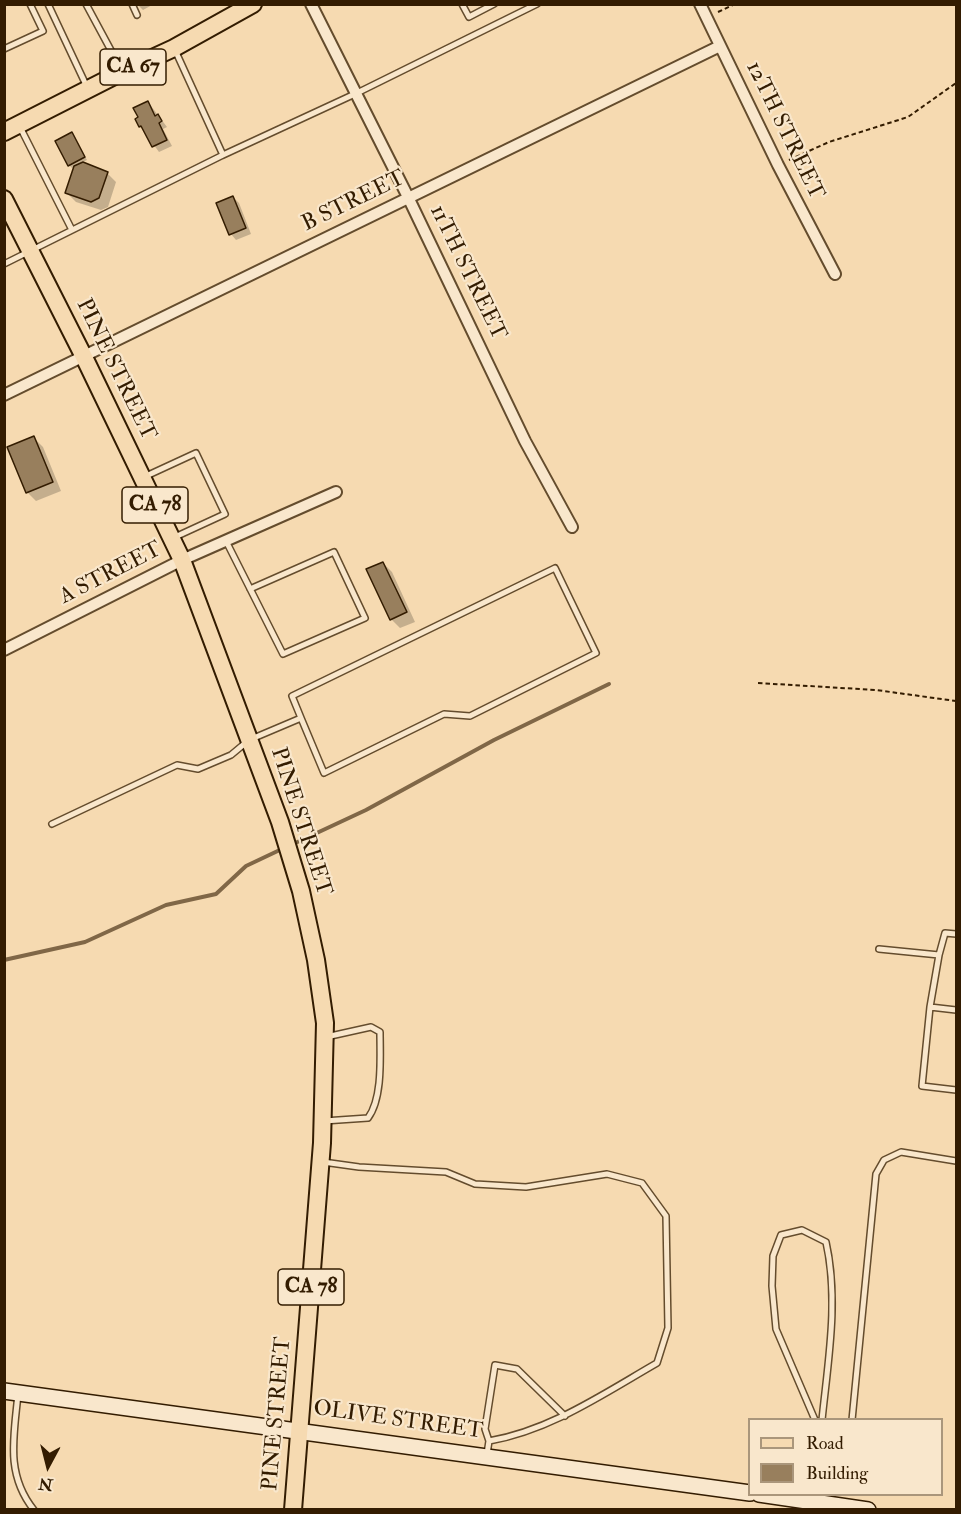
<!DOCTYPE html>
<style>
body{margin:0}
#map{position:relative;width:961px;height:1514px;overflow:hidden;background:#f6dab1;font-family:"IM FELL Double Pica",serif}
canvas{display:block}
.frame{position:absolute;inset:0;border:6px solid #331c01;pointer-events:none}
.legend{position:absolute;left:748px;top:1418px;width:195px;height:78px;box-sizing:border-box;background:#f9e7cc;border:2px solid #aa967b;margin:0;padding:8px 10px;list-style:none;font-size:18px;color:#331c01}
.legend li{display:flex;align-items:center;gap:12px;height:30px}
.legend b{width:30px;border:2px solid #aa967b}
.north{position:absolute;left:18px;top:1436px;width:60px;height:60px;-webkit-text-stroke:4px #f9e7cc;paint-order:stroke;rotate:187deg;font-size:16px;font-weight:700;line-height:24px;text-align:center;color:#331c01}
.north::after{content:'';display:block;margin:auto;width:21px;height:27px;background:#331c01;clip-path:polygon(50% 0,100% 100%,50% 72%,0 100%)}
</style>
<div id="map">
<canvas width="961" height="1514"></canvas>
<div class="frame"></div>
<ul class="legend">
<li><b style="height:8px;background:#f6dab1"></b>Road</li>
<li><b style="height:16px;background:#987f5d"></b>Building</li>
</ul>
<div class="north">N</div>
</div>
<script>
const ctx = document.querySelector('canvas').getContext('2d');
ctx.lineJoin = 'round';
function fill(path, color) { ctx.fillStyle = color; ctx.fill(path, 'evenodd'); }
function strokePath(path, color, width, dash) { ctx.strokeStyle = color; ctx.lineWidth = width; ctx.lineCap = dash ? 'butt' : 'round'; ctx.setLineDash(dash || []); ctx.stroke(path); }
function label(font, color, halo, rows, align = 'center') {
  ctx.font = font + ' "IM FELL Double Pica",serif'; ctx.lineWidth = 4.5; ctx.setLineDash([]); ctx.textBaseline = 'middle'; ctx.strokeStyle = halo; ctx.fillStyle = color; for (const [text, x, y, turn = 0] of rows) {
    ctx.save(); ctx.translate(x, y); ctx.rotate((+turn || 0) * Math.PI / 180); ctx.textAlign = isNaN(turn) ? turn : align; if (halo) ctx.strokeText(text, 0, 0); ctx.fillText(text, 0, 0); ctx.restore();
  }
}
fill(new Path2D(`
 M137 4H154L143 10Z
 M148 102 167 127 163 129 172 146 159 152 140 126Z
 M72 134 87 160 81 163 107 173 116 182 108 207 101 210 76 202 67 193 76 166 72 168 69 165 57 142Z
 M233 197 239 203 251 234 236 240 231 234Z
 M34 438 43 447 61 491 36 501 27 492Z
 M383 563 392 572 415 622 400 628 391 619Z`), '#0003');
strokePath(new Path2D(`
 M291 845 366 810 494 740 609 684
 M4 960 85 942 166 905 216 894 246 866 284 848`), '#806747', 4);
const building = new Path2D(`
 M148 101 155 116 158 114 162 121 159 123 167 140 152 147 141 126 139 127 135 119 138 117 133 108Z
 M72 132 85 157 68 166 55 141Z
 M83 162 108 172 99 198 91 202 65 193 74 166Z
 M233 196 246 228 229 235 216 203Z
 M34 436 53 482 26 493 7 447Z
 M383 562 407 612 390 620 366 569Z`);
fill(building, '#987f5d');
strokePath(building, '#331c01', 1.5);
const lane = new Path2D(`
 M48 4 87 87
 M86 4 121 69
 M132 4 137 15
 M462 4 469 17 494 4
 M4 49 43 31 30 4
 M175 50 223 155
 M20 127 72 230
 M4 264 223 155 357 93 537 4
 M144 477 196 453 225 514 175 537
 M226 541 283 654 365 618 334 552 250 589
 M52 824 177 765 198 769 231 755 249 740 301 718 324 773 444 714 470 716 596 653 555 568 292 696 301 718
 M879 949 939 955
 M930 1007 939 955 945 933 956 934
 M956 1010 930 1007 922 1086 956 1090
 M324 1121 368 1118C383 1098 380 1056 380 1032L371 1027 326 1037
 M323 1162 359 1167 446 1172 475 1184 526 1187 607 1174 642 1183 666 1216 668 1328 657 1363C603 1394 551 1430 489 1441L487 1454
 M18 1394C14 1436 5 1474 34 1510
 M815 1420 776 1329 772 1286 773 1256 781 1235 802 1230 826 1242C839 1300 828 1361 822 1420
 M852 1420 876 1174 884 1160 901 1152 956 1161
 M489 1441 485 1429 495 1365 517 1369 565 1416`);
const street = new Path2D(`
 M311 4 408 197 525 441 572 527
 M700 4 778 165 835 274
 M4 395 720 46
 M4 650 182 560 336 492`);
const secondary = new Path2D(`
 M4 1391 750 1493
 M759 1494 868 1510`);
const primary = new Path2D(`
 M4 132 122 72 174 48 253 4
 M4 199 84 357 182 560 280 822 301 891 316 960 325 1023 322 1143 293 1510`);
strokePath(lane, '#644c2d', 8);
strokePath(street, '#644c2d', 14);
strokePath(secondary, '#331c01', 18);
strokePath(primary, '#331c01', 20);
strokePath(new Path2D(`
 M718 12 735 4
 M789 160 829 142 908 117 956 83
 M758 683 876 690 956 701`), '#331c01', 2, [4.5, 3]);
strokePath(lane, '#f9e7cc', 5);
strokePath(street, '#f9e7cc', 10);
strokePath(secondary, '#f9e7cc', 15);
strokePath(primary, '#f6dab1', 16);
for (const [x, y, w] of [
 [133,67,66],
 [155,505,66],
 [311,1287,66]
]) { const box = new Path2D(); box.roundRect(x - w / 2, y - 18, w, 36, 4.5); ctx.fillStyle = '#f9e7cc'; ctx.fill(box); strokePath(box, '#331c01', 1.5); }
label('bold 21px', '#331c01', null, [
 ["CA 67",133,67],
 ["CA 78",155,505],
 ["CA 78",311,1287]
]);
label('22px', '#331c01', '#f9e7cc', [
 ["12TH STREET",784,131,64],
 ["B STREET",354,202,-26],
 ["11TH STREET",467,273,64],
 ["PINE STREET",115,370,64],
 ["A STREET",111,574,-27],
 ["PINE STREET",300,822,72],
 ["PINE STREET",278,1414,-85],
 ["OLIVE STREET",398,1421,8]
]);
</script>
